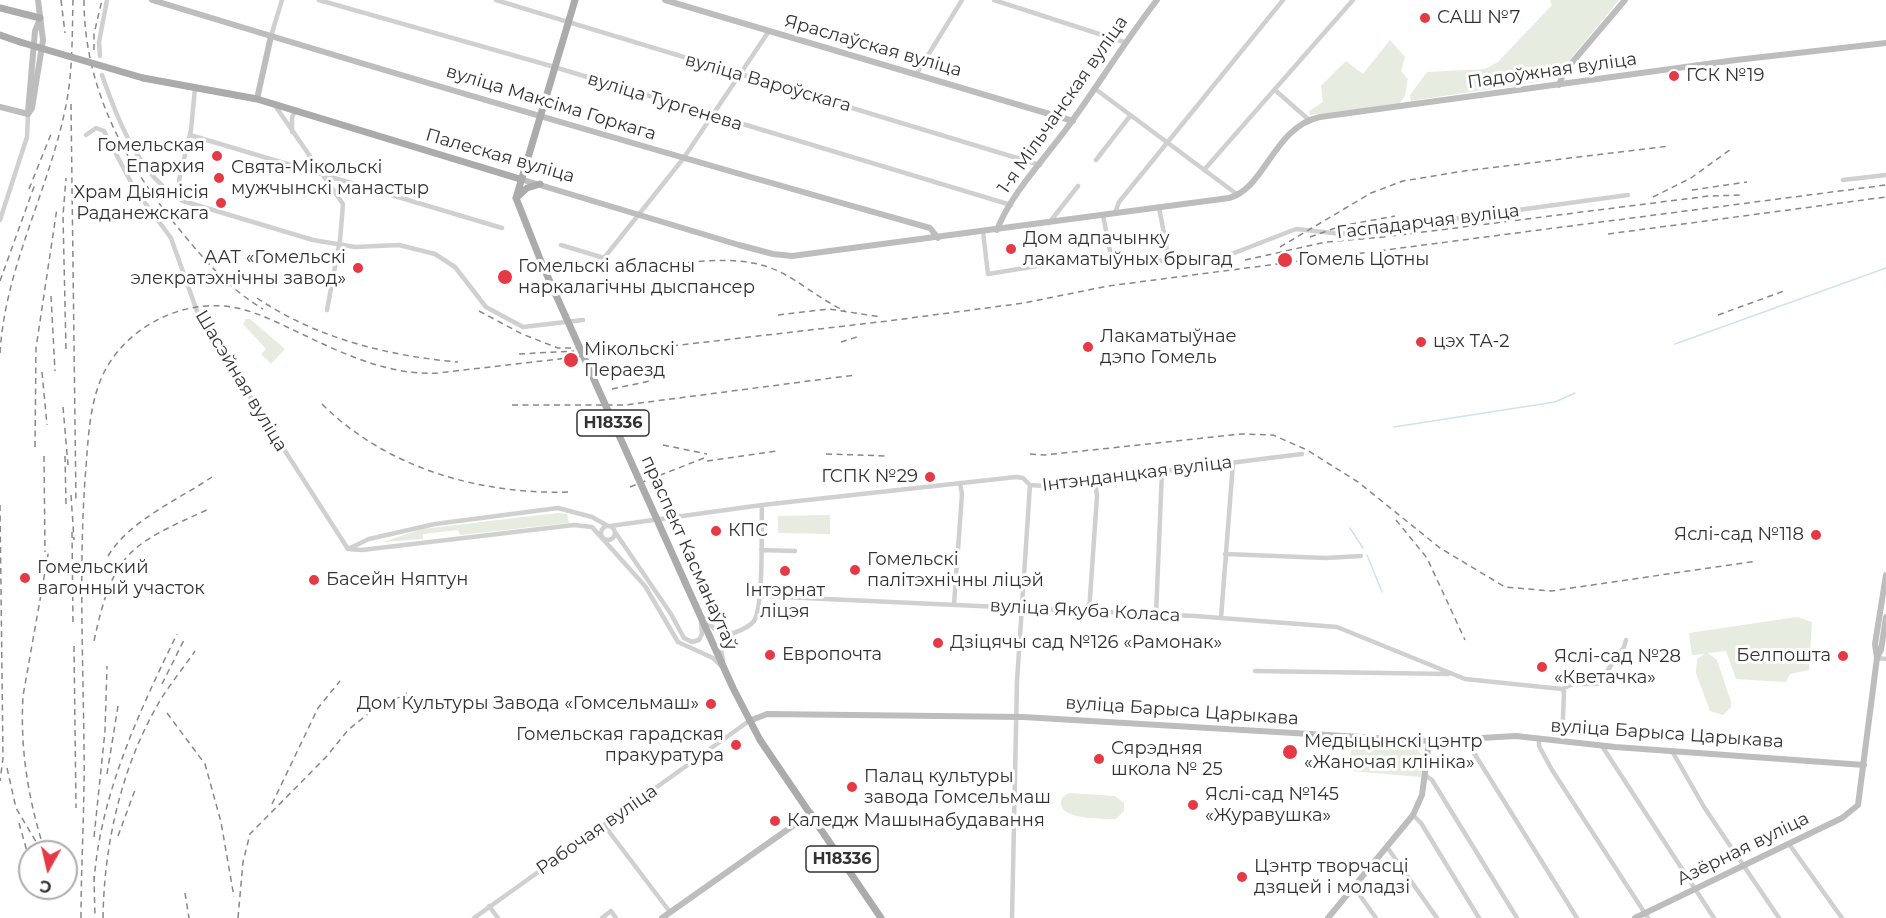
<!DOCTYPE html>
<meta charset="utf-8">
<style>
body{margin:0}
#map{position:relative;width:1886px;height:918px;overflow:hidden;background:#fff;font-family:Montserrat,sans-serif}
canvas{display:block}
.north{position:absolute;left:18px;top:840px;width:60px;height:60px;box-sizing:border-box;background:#fff;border:2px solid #adadad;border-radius:50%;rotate:188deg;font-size:16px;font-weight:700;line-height:24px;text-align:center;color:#333}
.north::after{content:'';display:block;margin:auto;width:21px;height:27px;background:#e63946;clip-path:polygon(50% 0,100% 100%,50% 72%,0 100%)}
</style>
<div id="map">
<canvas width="1886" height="918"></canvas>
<div class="north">С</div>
</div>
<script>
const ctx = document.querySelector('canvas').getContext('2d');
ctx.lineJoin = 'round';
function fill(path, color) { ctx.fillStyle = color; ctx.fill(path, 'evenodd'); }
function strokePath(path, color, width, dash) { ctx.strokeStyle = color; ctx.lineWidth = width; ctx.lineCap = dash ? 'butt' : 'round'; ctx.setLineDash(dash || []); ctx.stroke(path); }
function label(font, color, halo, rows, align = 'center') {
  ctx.font = font + ' Montserrat,sans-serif'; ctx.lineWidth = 6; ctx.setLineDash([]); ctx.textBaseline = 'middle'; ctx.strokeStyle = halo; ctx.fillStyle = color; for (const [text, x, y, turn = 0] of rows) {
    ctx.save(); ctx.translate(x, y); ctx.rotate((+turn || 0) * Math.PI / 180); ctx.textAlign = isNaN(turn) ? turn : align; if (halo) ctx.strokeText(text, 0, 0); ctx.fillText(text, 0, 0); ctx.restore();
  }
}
fill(new Path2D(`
 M1550 0H1619L1567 63 1543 81 1411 101 1410 95 1427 72 1485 69 1498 62 1552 5Z
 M1390 40 1405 57 1401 71 1408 79 1405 96 1399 104 1310 115 1309 111 1323 102 1321 86 1346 61 1363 74Z
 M246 319H250L285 349 271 364 261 354 266 349 243 324Z
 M558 513 567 514 569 523 460 535 458 530 423 534V539L383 542 422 529Z
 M830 515V534L778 533V516Z
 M1797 617 1812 622 1809 670 1790 674 1786 682 1736 679 1726 651 1708 653 1717 660 1731 702V707L1723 715 1710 711 1696 673 1697 659 1705 654 1692 655 1689 633Z
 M1351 741 1414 745 1423 757 1421 777 1351 771Z
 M1070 793 1115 796 1124 803V811L1116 819C1104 819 1059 820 1061 802 1061 797 1065 795 1070 793Z`), '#e6ecdf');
strokePath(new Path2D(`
 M1675 344 1886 268
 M1394 427 1555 402 1575 393
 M1350 528 1363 548
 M1367 555 1382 592`), '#cfe2ee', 1.5);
strokePath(new Path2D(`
 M319 0 551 66 1011 205
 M496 0 1040 165
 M994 0 1124 42
 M271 36 282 0
 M100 56 99 42 107 0
 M917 73 962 0
 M102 75C118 121 139 176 183 201L313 240 355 247 399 245 435 254 455 267 486 307 523 327 583 320
 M1094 88 1238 195
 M1275 90 1309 120
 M274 104 343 204 340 240 327 310
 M292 132V117L296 110
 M86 135 96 128 104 131 134 188 171 238 199 317 348 549 362 550 574 525 592 527 645 586 678 642 713 658 721 666
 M190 135 502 228
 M1096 160 1130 116
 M1204 170 1353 0
 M1843 180 1886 175
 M183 200 179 180 191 130 195 88
 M1159 207 1169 261
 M1115 213 1119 202 1283 0
 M1103 215 1110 251 1108 260
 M0 220 27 137 28 114
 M1049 223 1078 186
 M983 232 988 274 1086 258 1124 264 1229 255 1296 229 1342 234 1628 195
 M561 245 604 258 683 159 769 31
 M610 526 762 505 1016 477 1023 478 1030 485 1044 486 1302 454
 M601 533a7 7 0 1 1 14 0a7 7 0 1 1-14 0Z
 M615 532 671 614 684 638 692 642 699 640 702 634 701 623
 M348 549 369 539 435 524 558 508 592 517 608 526
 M761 550 795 551
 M1225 554 1326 558 1361 556
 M761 596 1195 616 1337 627 1465 679 1562 689 1564 692 1562 742
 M954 604 962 494 960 483
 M1089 612 1097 496 1095 479
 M1156 615 1162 471
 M703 618 715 629 732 633
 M1221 618 1233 463
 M1877 658 1886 659
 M723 660 721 650 725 637C734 632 747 630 754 621 764 606 761 528 762 505
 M1255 671 1448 674
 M1562 689 1573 684H1598L1624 647 1626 640
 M1470 739 1474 753 1577 918
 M1539 739V746L1552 770 1648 918
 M1602 746 1714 918
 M1672 751 1704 807 1779 918
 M1425 775 1432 780 1517 918
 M1413 815 1421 823 1479 918
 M604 825 670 912
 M1789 844 1842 918
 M1387 847 1437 918
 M1354 887 1376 918
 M489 906 498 918
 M474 918 749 721
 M602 918 611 911 616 918
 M1012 918 1017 681 1030 485`), '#d0d0d0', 4.5);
strokePath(new Path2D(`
 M152 0C411 79 670 155 930 228L938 238
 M665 0 1073 121
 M1559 85 1564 72 1625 0
 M257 99 271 36
 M0 107 28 114
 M28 112 35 31 40 19
 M28 114 32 108 43 40 38 0
 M520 179 739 245 773 254 792 256 1229 198C1266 188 1273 127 1320 117L1736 60 1886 43
 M997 230C1010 195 1045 158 1067 128 1098 86 1125 41 1157 0
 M1877 657 1881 650 1886 617
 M749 721 767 714 1023 717 1429 741 1516 736 1615 747 1864 765
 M662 918 811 813
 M1328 918 1413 815 1422 795 1429 741
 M1635 918 1842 818 1858 805 1877 658 1875 644 1886 575`), '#bdbdbd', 6);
strokePath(new Path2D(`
 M0 8 40 18
 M0 35 20 42
 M143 78 257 99 520 179
 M516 198 527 188 540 184
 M542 264 516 198 575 0
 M685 582 733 688 760 740 881 918`), '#ababab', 7);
strokePath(new Path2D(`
 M61 0 65 33
 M84 0C84 90 127 167 184 235 207 263 231 290 263 309
 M94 50V34L102 0
 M71 104 76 503
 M29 189 51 134
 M1692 190 1747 182
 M1653 197 1691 178 1731 149
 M1608 234 1886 197
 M1310 237 1341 226 1395 216
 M1280 247 1371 193 1403 181 1464 171 1669 146
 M1245 260 1326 242 1384 237 1709 196 1744 195
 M636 268C680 265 736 251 778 271 801 282 821 300 845 311
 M0 281 35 184
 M51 296 55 371
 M257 298C316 338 388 356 458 362
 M479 311 522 334 558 348H593
 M778 315 829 309 881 317
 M1718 315 1784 291
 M841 342 857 337
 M66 349 63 216 66 178
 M0 353C5 268 48 192 65 110 73 74 72 36 73 0
 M519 354 574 351
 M42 372 47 425
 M612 389 650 381
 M322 404C387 469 482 495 571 492
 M512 405H625L855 375
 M63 407 68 465
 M663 445 707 454
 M35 447 36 348 57 208
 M826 454 888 456
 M1030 454 1045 455 1241 434 1273 435 1307 450 1358 482 1440 548 1505 587 1551 591 1757 561
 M44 456 45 552
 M65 456 66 504
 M707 461 777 451
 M630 487 704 458
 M71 495 74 540
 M0 505 3 758 0 781
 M1396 520 1427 558 1465 640
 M72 532 73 625
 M108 556C130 520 178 500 212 477
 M94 641C113 552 129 545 209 509
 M74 646 76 808
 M162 684 184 640
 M167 713 205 764 221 822 234 897
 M7 768 16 808 38 845
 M107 774 118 706
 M272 804 318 708 340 681
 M19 823 30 862
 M118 836 135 790
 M94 837 105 731 107 666
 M44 849C28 798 20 749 23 696L49 549
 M94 876 95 918
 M94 882C100 795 139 712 177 634
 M185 893 189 918
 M81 918C81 861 85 804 84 747 83 658 79 568 85 479 88 447 88 410 101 379 118 338 162 309 206 306 244 303 273 321 306 336 346 355 392 376 438 373L888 321 1024 303 1108 286 1886 185
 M103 918C104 843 122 764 161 699 171 683 184 667 195 651
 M238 918 243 862 250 834 327 756 348 730 368 714 407 693`), '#888', 1.5, [6, 4.5]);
strokePath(new Path2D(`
 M20 42 143 78
 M542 264 685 582`), '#ababab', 7);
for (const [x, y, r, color] of [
 [1425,18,6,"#e63946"],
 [1674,76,6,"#e63946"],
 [217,156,6,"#e63946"],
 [219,178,6,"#e63946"],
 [221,203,6,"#e63946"],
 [1011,249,6,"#e63946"],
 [1285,260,8,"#e63946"],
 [358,268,6,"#e63946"],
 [505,277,8,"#e63946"],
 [1421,342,6,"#e63946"],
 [1088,347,6,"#e63946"],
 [571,360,8,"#e63946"],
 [930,477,6,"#e63946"],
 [716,531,6,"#e63946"],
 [1816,535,6,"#e63946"],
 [855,570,6,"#e63946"],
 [785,571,6,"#e63946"],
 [25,578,6,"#e63946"],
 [314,580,6,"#e63946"],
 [938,643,6,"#e63946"],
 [770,655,6,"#e63946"],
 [1843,656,6,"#e63946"],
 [1542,667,6,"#e63946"],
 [711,704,6,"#e63946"],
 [736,745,6,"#e63946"],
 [1290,752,8,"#e63946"],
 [1099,759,6,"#e63946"],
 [852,787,6,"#e63946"],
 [1193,805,6,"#e63946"],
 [775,821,6,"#e63946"],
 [1242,877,6,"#e63946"]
]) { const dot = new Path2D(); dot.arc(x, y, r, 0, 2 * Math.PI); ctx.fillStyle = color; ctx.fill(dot); strokePath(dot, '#fff', 2); }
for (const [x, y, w] of [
 [613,423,72],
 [842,859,72]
]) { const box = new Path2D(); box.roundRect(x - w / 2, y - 13, w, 26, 4.5); ctx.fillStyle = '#fff'; ctx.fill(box); strokePath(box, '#333', 1.5); }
label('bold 16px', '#333', null, [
 ["Н18336",613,423],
 ["Н18336",842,859]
]);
label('18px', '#333', '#fff', [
 ["САШ №7",1437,18],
 ["ГСК №19",1686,76],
 ["Гомельская",205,146,"right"],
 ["Епархия",205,167,"right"],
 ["Свята-Мікольскі",231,168],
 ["мужчынскі манастыр",231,189],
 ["Храм Дыянісія",209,193,"right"],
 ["Раданежскага",209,214,"right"],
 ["Дом адпачынку",1023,239],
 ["лакаматыўных брыгад",1023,260],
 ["ААТ «Гомельскі",346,258,"right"],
 ["элекратэхнічны завод»",346,279,"right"],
 ["Гомель Цотны",1298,260],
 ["Гомельскі абласны",518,267],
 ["наркалагічны дыспансер",518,288],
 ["Лакаматыўнае",1100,337],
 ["дэпо Гомель",1100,358],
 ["цэх ТА-2",1433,342],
 ["Мікольскі",584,350],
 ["Пераезд",584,371],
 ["ГСПК №29",918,477,"right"],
 ["КПС",728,531],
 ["Яслі-сад №118",1804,535,"right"],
 ["Гомельскі",867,560],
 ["палітэхнічны ліцэй",867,581],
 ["Гомельский",37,568],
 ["вагонный участок",37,589],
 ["Басейн Няптун",326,580],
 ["Інтэрнат",785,591,"center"],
 ["ліцэя",785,612,"center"],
 ["Дзіцячы сад №126 «Рамонак»",950,643],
 ["Европочта",782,655],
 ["Белпошта",1831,656,"right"],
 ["Яслі-сад №28",1554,657],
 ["«Кветачка»",1554,678],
 ["Дом Культуры Завода «Гомсельмаш»",699,704,"right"],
 ["Гомельская гарадская",724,735,"right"],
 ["пракуратура",724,756,"right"],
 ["Медыцынскі цэнтр",1304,742],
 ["«Жаночая клініка»",1304,763],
 ["Сярэдняя",1111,749],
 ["школа № 25",1111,770],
 ["Палац культуры",864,777],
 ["завода Гомсельмаш",864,798],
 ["Яслі-сад №145",1205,795],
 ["«Журавушка»",1205,816],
 ["Каледж Машынабудавання",787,821],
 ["Цэнтр творчасці",1254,867],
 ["дзяцей і моладзі",1254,888]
], 'left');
label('18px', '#333', '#fff', [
 ["Яраслаўская вуліца",873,46,16],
 ["Падоўжная вуліца",1552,71,-8],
 ["вуліца Вароўскага",768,83,16],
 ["вуліца Тургенева",665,102,17],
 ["вуліца Максіма Горкага",551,103,17],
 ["1-я Мільчанская вуліца",1063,105,-55],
 ["Палеская вуліца",500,156,16],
 ["Гаспадарчая вуліца",1428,222,-7],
 ["Шасэйная вуліца",241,381,59],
 ["Інтэнданцкая вуліца",1137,474,-7],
 ["праспект Касманаўтаў",689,553,66],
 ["вуліца Якуба Коласа",1085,611,3],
 ["вуліца Барыса Царыкава",1182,711,4],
 ["вуліца Барыса Царыкава",1667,734,4],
 ["Рабочая вуліца",597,830,-35],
 ["Азёрная вуліца",1743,849,-26]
]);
</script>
